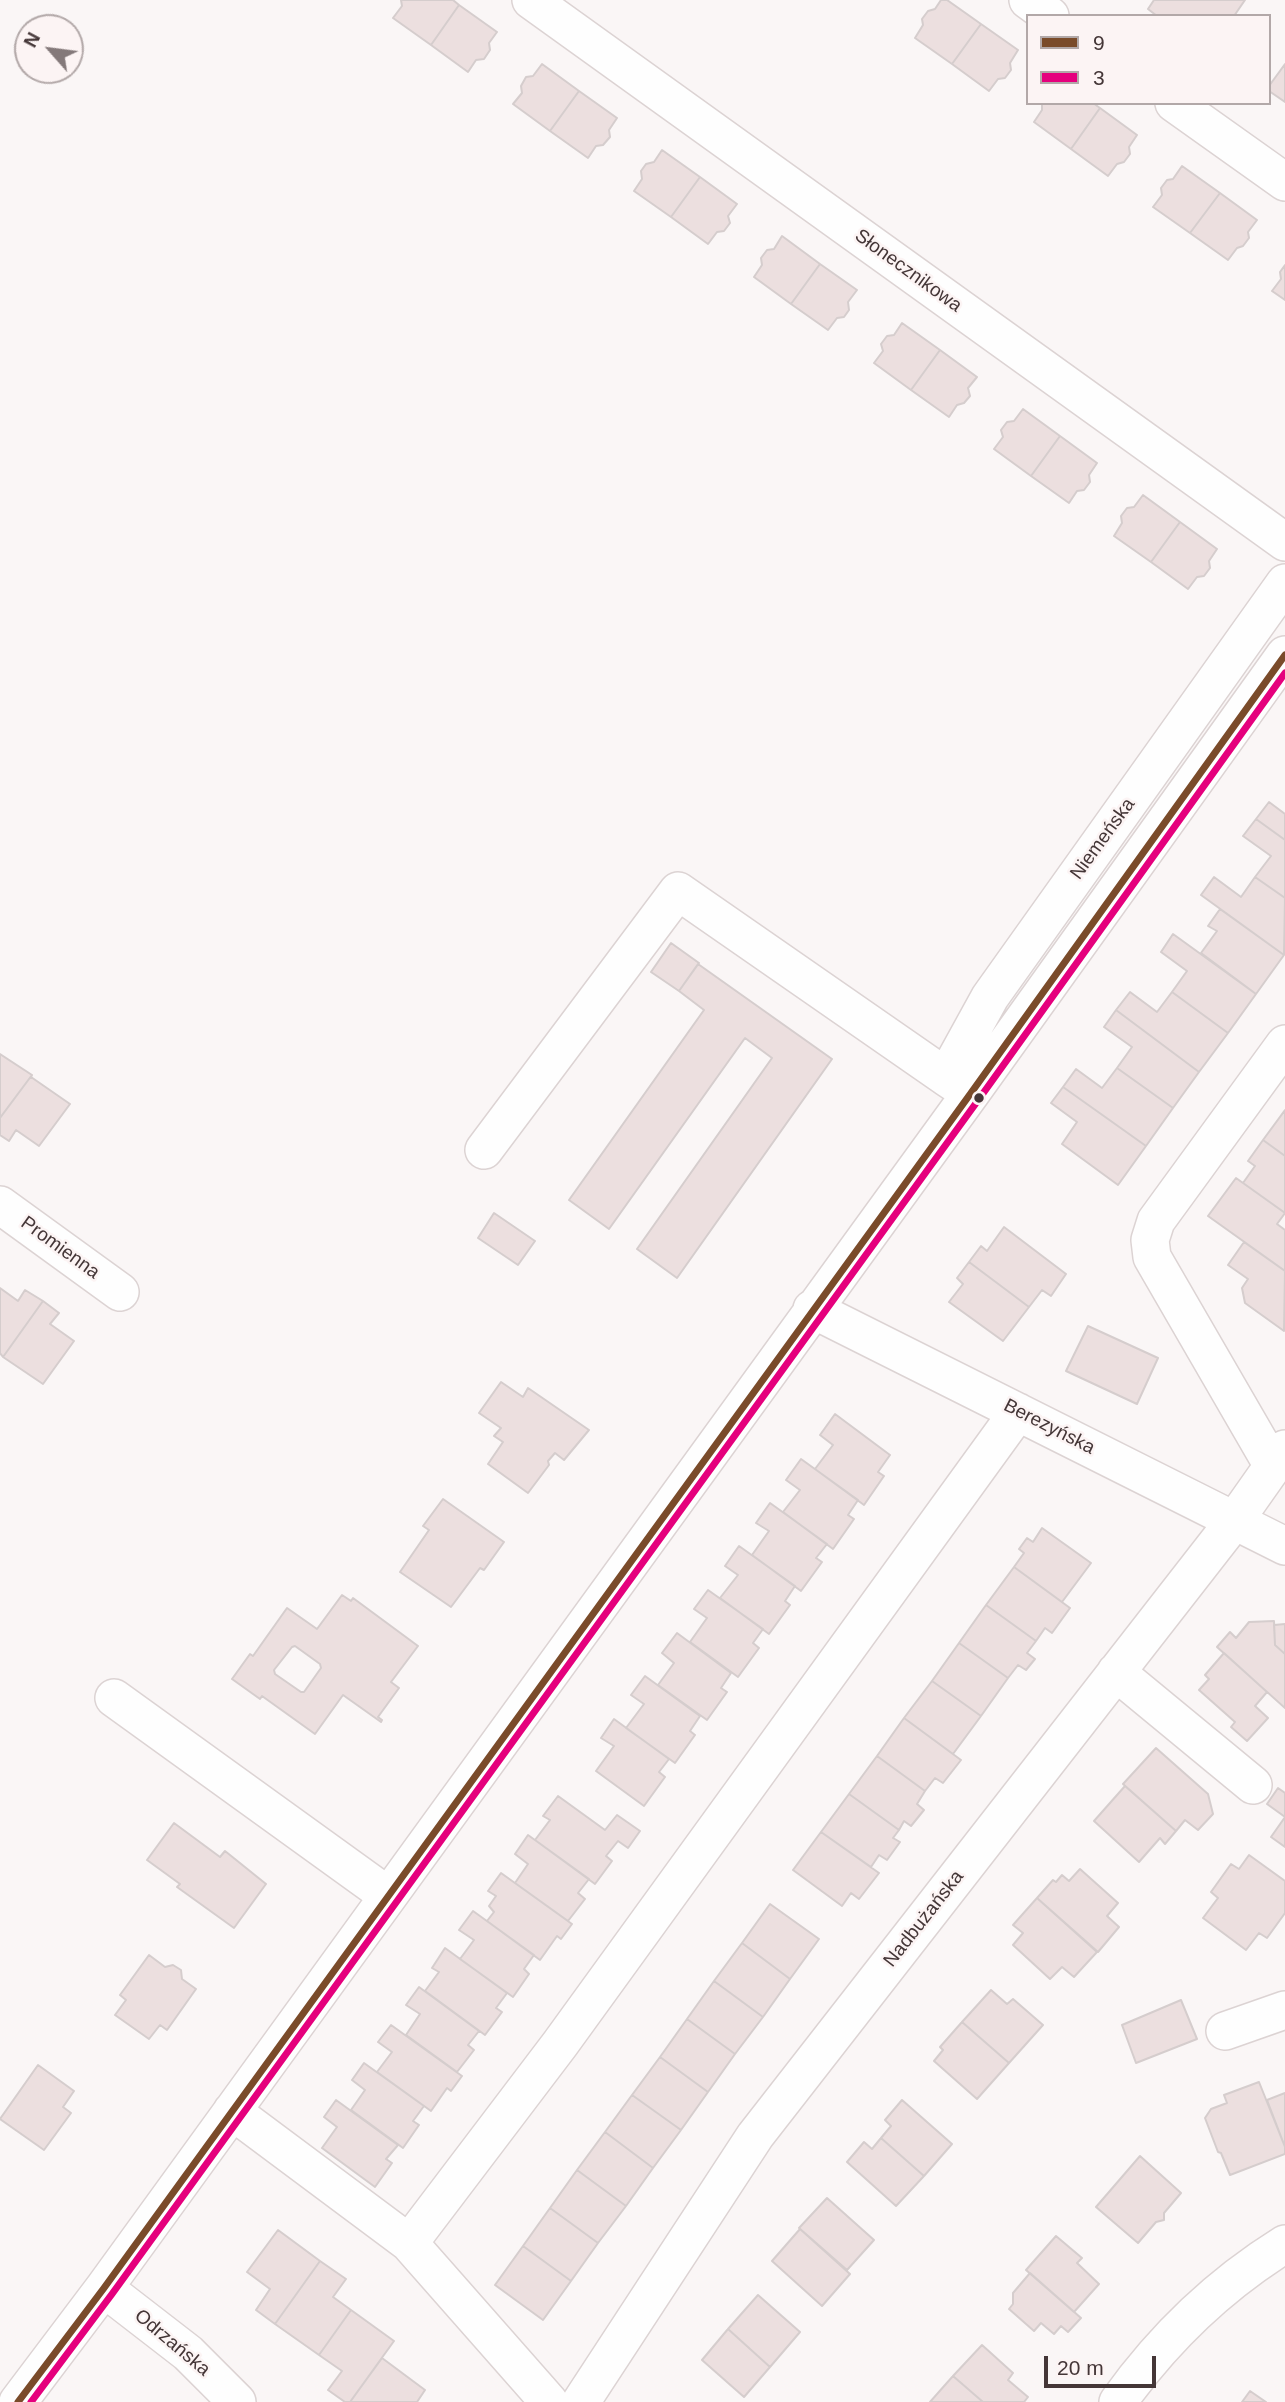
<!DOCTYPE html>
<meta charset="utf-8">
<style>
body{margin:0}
#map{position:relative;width:1285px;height:2402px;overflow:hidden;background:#faf6f6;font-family:Arial,sans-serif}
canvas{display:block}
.legend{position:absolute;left:1026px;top:14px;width:245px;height:91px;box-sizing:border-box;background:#fcf4f4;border:2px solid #b2a8a8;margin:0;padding:9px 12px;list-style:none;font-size:21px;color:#443637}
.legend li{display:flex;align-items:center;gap:14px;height:35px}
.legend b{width:35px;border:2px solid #b2a8a8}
.north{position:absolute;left:14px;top:14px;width:70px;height:70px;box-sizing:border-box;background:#fcf4f4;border:2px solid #b2a8a8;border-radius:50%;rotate:298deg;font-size:19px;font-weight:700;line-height:28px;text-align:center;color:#443637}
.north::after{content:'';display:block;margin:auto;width:24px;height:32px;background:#84797a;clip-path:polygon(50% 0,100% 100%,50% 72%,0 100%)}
.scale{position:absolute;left:1044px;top:2356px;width:112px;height:32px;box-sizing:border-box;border:4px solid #443637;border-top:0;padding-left:9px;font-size:21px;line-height:24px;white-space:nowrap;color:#443637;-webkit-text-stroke:5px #fcf4f4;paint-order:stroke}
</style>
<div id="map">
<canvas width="1285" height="2402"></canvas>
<ul class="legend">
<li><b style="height:9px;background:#7a4b2a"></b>9</li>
<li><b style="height:9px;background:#e5007d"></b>3</li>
</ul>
<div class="north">N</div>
<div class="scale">20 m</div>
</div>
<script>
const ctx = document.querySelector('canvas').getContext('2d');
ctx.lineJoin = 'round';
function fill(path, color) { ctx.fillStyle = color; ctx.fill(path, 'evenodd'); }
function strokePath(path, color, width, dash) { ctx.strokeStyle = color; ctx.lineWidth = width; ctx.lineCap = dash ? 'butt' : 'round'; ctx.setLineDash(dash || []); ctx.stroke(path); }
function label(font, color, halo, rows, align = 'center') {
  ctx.font = font + ' Arial,sans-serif'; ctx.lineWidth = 5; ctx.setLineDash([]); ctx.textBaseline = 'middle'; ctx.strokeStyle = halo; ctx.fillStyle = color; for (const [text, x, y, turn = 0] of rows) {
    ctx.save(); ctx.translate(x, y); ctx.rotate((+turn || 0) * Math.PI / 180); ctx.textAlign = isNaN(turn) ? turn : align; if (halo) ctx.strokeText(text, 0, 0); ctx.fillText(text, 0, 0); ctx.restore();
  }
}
const building = new Path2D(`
 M401 0H453L459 5 431 45 393 18 402 6Z
 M941 0H947L981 24 952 64 915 38 923 25 922 19 928 11 935 9Z
 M1154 0H1245L1234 16H1157L1148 9Z
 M459 5 497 32 489 43 490 50 484 59 476 60 468 72 431 45Z
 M981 24 1018 50 1010 63 1011 70 1005 78 998 79 989 91 952 64Z
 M542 64 579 91 550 131 513 104 522 93 521 86 526 77 533 76Z
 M1285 64V102L1269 91V86Z
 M579 91 617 118 609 130 610 137 603 145 596 146 588 158 550 131Z
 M1093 103 1100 108 1071 149 1034 122 1042 110V103Z
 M1100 108 1137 135 1129 147 1130 154 1124 162 1117 164 1108 176 1071 149Z
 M662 150 700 177 671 217 634 191 642 179 641 171 646 164 654 162Z
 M1182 166 1220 193 1190 233 1153 207 1162 195 1161 188 1167 180 1173 179Z
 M700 177 737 204 728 216 730 223 724 231 717 232 708 244 671 217Z
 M1220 193 1257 220 1248 232 1249 238 1243 246 1237 248 1228 260 1190 233Z
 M782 236 820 264 791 304 754 277 762 265 761 258 767 250 774 249Z
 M820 264 857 290 848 302 849 310 844 317 837 318 828 330 791 304Z
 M1285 265V300L1272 291 1281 279 1280 272Z
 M902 323 940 350 911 390 874 363 883 351 881 344 887 336 894 335Z
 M940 350 977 377 968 388 970 396 964 403 957 405 949 417 911 390Z
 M1023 409 1060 436 1031 476 994 449 1003 437 1001 430 1007 422 1014 421Z
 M1060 436 1097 463 1089 475 1090 482 1084 490 1077 491 1069 503 1031 476Z
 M1143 495 1180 522 1151 562 1114 536 1122 523 1121 516 1127 508 1134 507Z
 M1180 522 1217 549 1209 561 1210 568 1204 576 1197 577 1188 589 1151 562Z
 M1269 802 1285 814V840L1256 819Z
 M1256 819 1285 840V898L1255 877 1271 856 1243 836Z
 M1214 877 1241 897 1255 877 1285 898 1284 955 1201 895Z
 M1220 909 1284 955 1256 994 1201 953 1217 931 1208 926Z
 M1173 934 1256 994 1228 1033 1172 992 1187 971 1161 952Z
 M671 943 699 963 679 991 651 972Z
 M698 964 832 1059 677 1278 637 1249 772 1058 745 1038 609 1229 569 1200 704 1010 679 991Z
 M1130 992 1157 1012 1172 992 1228 1033 1199 1072 1116 1010Z
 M1116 1010 1199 1072 1173 1108 1117 1068 1132 1047 1104 1027Z
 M0 1054 32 1075 0 1118Z
 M1117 1068 1173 1108 1146 1146 1063 1087 1076 1069 1102 1088Z
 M32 1075 31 1077 70 1104 39 1146 16 1130 9 1141 0 1135V1118Z
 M1063 1087 1146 1146 1118 1185 1062 1144 1077 1122 1051 1103Z
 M1285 1110V1156L1263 1140Z
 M1263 1140 1285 1156V1213L1243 1183 1255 1166 1248 1161Z
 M1236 1178 1285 1213 1277 1224 1285 1230V1271L1208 1216Z
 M494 1213 535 1241 518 1265 478 1238Z
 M1004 1227 1066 1274 1051 1296 1042 1290 1029 1307 969 1262 981 1246 987 1251Z
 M1244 1242 1285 1271 1284 1331 1245 1303 1242 1288 1248 1279 1228 1265Z
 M969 1262 1029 1307 1003 1341 949 1302 963 1284 957 1278Z
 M0 1288 18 1301 25 1290 43 1301 3 1357 0 1353Z
 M43 1301 59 1313 50 1324 74 1341 43 1384 3 1357Z
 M1088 1326 1158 1358 1137 1404 1066 1371Z
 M501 1382 523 1397 528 1388 589 1430 564 1460 555 1453 548 1461 549 1465 528 1493 488 1464 503 1442 494 1436 501 1428 479 1413Z
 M835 1414 890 1455 878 1472 884 1476 864 1505 815 1469 833 1445 820 1435Z
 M801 1459 858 1500 848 1515 854 1519 833 1549 783 1512 800 1490 786 1480Z
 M443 1499 504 1542 484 1570 480 1568 451 1607 400 1572 429 1530 423 1526Z
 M770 1503 827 1544 816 1558 822 1562 801 1591 752 1555 769 1531 756 1523Z
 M1042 1528 1091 1563 1062 1602 1014 1567 1024 1553 1019 1549 1027 1538 1033 1542Z
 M739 1546 795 1586 785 1601 790 1605 769 1634 720 1598 738 1575 725 1566Z
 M1014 1567 1070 1608 1052 1633 1045 1628 1036 1641 986 1605Z
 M708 1590 763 1629 753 1643 759 1648 738 1677 690 1642 707 1618 694 1609Z
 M342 1595 351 1601 353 1598 418 1646 391 1682 399 1688 378 1717 382 1720 381 1722 343 1695 315 1734 262 1696 260 1699 232 1679 250 1654 253 1656 287 1608 317 1629ZM295 1646 320 1664 321 1668 304 1692H301L275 1674 274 1670 292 1647Z
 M986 1605 1036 1641 1027 1653 1035 1659 1026 1670 1018 1665 1008 1678 959 1643Z
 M1274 1621 1275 1645 1285 1654V1708L1217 1647 1230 1632 1236 1638 1249 1622Z
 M1285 1624V1654L1275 1645 1274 1625Z
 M677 1633 731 1673 721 1688 727 1692 707 1720 658 1685 674 1663 662 1653Z
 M959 1643 1008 1678 981 1716 932 1681Z
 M1224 1653 1267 1692 1255 1706 1268 1718 1247 1741 1231 1727 1235 1722 1199 1690 1209 1679 1205 1675Z
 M645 1676 700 1716 690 1731 695 1735 675 1763 626 1728 644 1704 631 1695Z
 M932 1681 981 1716 953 1754 904 1718Z
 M904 1718 961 1760 943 1783 935 1778 925 1791 877 1756Z
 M614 1719 669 1759 659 1772 665 1777 644 1806 596 1771 614 1746 601 1738Z
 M1156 1748 1208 1794 1213 1814 1198 1830 1185 1820 1176 1831 1123 1784Z
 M877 1756 925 1791 917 1804 924 1810 911 1826 904 1821 899 1830 849 1794Z
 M1125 1786 1176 1831 1165 1844 1160 1838 1139 1862 1094 1821Z
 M1278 1788 1285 1793V1817L1267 1804Z
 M849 1794 899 1830 893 1838 900 1842 887 1860 879 1855 871 1867 821 1832Z
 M558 1796 605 1830 617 1815 640 1831 628 1848 618 1841 606 1856 612 1861 595 1884 535 1840 550 1820 543 1816Z
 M1285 1817V1847L1271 1837Z
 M174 1823 220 1857 225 1851 266 1884 234 1928 177 1887 180 1884 147 1860Z
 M821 1832 879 1873 859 1899 851 1893 842 1906 793 1870Z
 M528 1835 589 1879 578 1893 585 1899 568 1921 515 1883 528 1864 515 1854Z
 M1249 1855 1285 1881V1913L1267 1938 1259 1933 1246 1950 1203 1918 1218 1898 1211 1892 1231 1864 1239 1869Z
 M1080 1869 1118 1903 1107 1916 1119 1927 1098 1952 1037 1898 1053 1880 1056 1882 1062 1875 1069 1881Z
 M501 1873 572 1924 561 1939 557 1936 540 1960 487 1921 494 1912 489 1906 496 1896 488 1891Z
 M1037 1898 1097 1952 1074 1977 1062 1967 1050 1979 1013 1945 1023 1933 1013 1925Z
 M770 1904 819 1939 790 1979 742 1943Z
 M473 1911 534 1955 524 1969 529 1974 513 1997 460 1959 474 1940 459 1930Z
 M742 1943 790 1979 763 2017 714 1981Z
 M445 1948 507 1993 496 2008 502 2012 485 2035 425 1991 439 1972 432 1968Z
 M149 1955 165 1967 173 1965 181 1970 182 1979 196 1989 167 2030 160 2025 149 2039 115 2015 126 2000 120 1995Z
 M714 1981 763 2017 735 2054 687 2019Z
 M419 1987 479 2031 468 2045 474 2050 457 2072 406 2035 420 2014 406 2005Z
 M991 1990 1007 2004 1013 1999 1043 2025 1009 2063 962 2022Z
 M1181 2000 1197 2039 1136 2063 1122 2025Z
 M687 2019 735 2054 708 2092 660 2057Z
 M962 2022 1009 2063 977 2099 934 2061 943 2050 940 2047Z
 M391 2025 462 2076 451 2091 447 2088 431 2111 377 2072 392 2052 378 2042Z
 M660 2057 708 2092 681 2130 632 2095Z
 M364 2063 424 2106 413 2121 419 2125 403 2148 351 2110 365 2090 352 2080Z
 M38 2065 74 2091 63 2107 71 2113 44 2150 0 2119Z
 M1259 2082 1285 2147V2154L1230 2175 1221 2153 1218 2152 1205 2118 1211 2109 1227 2103 1224 2095Z
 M1285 2093V2147L1267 2100Z
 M632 2095 681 2130 653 2168 605 2132Z
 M336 2100 398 2145 386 2159 392 2163 375 2187 322 2148 337 2127 324 2117Z
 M902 2100 952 2144 924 2176 881 2138 891 2126 885 2120Z
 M605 2132 653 2168 626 2206 577 2170Z
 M881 2138 924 2176 896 2206 847 2162 864 2142 872 2149Z
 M1140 2156 1181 2193 1164 2213V2220L1156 2222 1138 2243 1096 2207Z
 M577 2170 626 2206 598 2243 550 2208Z
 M827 2198 874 2240 847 2270 799 2228Z
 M550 2208 598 2243 571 2281 523 2246Z
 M800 2229 850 2274 822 2306 772 2261Z
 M278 2230 320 2261 275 2324 256 2310 270 2289 247 2272Z
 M1056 2236 1082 2258 1077 2263 1099 2284 1074 2312 1026 2270Z
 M523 2246 571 2281 543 2320 495 2285Z
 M320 2261 346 2279 333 2297 351 2310 319 2355 275 2324Z
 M1030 2273 1081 2318 1068 2332 1061 2326 1054 2334 1041 2323 1034 2331 1009 2309 1013 2304V2293Z
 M758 2295 800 2332 770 2367 728 2329Z
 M351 2310 394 2341 350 2402H345L328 2390 342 2371 319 2355Z
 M728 2329 770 2367 744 2397 702 2360Z
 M982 2345 1013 2373 1008 2380 1028 2397 1024 2402H983L953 2376Z
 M382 2358 425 2390 417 2402H350Z
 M953 2376 983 2402H930Z
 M1250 2391 1266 2402H1242Z`);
fill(building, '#ecdfdf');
strokePath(building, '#d5cdcd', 2);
const minor = new Path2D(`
 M531 0 1285 542
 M1028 0 1050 16
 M1174 103 1285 182
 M967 1091 946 1077 990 997 1285 583
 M484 1150 678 891 946 1077
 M0 1205 120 1292
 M812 1309 1285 1546
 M1273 1466 1152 1257 1150 1240 1156 1221 1285 1044
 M1116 1672 1253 1785
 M114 1698 387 1895
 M1225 2031 1285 2010
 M232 2111 409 2243 549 2402
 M409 2243 560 2044 1018 1412
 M104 2288 188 2353 237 2402
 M18 2402 104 2288 971 1093 1285 655
 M581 2402 755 2136 1235 1520 1285 1449
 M1118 2402C1163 2339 1219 2285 1285 2244`);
strokePath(minor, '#dcd3d3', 40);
strokePath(minor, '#fefefe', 37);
strokePath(new Path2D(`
 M18 2402 104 2288 971 1093 1285 655`), '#7a4b2a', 7);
strokePath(new Path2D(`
 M31 2402 112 2294 979 1099 1285 673`), '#e5007d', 7);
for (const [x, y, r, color] of [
 [979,1098,6,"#443637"]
]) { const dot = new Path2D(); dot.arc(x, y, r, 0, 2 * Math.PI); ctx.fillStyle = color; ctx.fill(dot); strokePath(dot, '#fcf4f4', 2.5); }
label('19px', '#443637', '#fcf4f4', [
 ["Słonecznikowa",908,271,36],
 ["Niemeńska",1103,839,-54],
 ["Promienna",60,1248,36],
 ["Berezyńska",1049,1427,27],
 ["Nadbużańska",924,1919,-52],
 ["Odrzańska",172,2343,40]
]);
</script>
